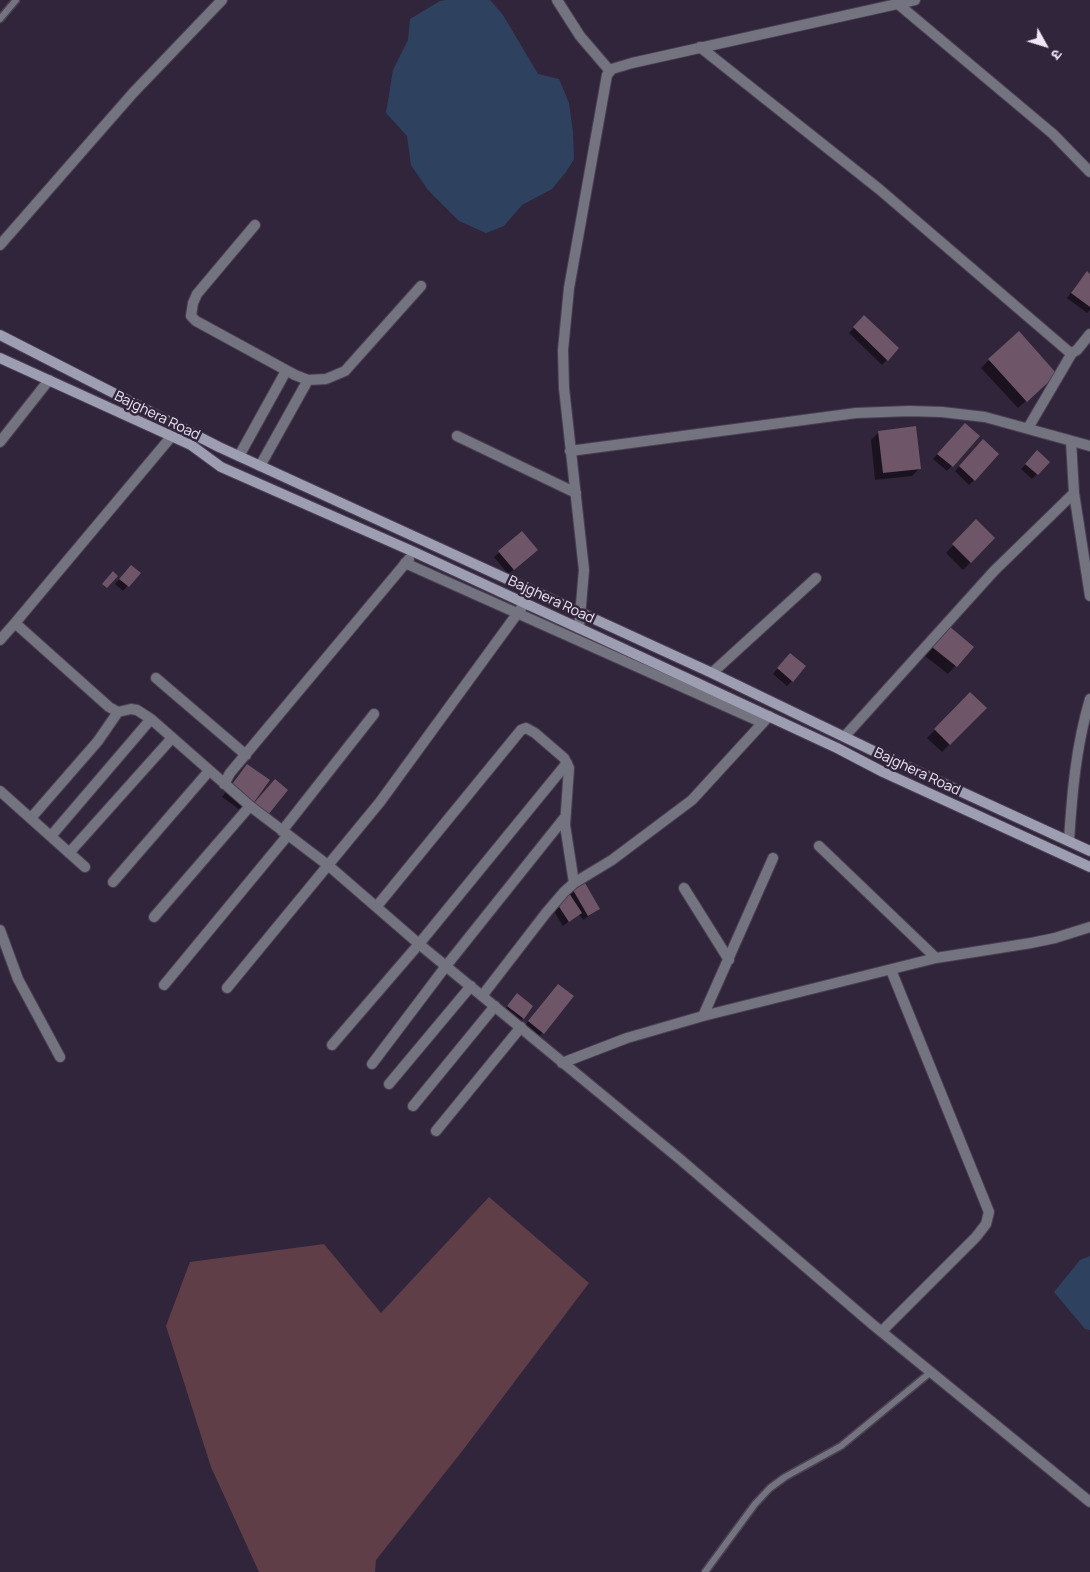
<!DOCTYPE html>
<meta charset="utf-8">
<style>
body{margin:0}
#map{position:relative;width:1090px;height:1572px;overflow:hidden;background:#31253b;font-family:Manrope,"Noto Sans Devanagari",sans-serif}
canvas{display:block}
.north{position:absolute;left:1020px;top:20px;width:50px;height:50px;-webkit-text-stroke:4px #31253b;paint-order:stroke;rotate:129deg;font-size:14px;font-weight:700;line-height:20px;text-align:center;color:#efe7f6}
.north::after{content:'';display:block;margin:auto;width:18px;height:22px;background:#efe7f6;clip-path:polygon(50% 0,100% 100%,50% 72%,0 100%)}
</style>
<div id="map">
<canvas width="1090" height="1572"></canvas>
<div class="north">उ</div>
</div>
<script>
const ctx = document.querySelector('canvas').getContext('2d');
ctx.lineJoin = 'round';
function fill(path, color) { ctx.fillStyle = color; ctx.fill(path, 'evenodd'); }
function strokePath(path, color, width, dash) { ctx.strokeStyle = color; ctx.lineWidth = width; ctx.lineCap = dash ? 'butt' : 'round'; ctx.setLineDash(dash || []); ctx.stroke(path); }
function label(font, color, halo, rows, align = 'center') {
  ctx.font = font + ' Manrope,sans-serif'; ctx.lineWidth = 5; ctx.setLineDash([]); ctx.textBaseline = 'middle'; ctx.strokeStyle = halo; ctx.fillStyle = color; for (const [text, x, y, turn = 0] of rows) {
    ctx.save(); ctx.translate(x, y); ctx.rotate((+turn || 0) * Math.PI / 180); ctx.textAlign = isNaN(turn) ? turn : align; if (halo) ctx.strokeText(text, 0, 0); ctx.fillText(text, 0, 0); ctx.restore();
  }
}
fill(new Path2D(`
 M489 1197 589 1283 463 1450 376 1560 375 1572H259L211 1467 166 1326 190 1262 324 1244 381 1313Z`), '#603e47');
fill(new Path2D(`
 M446 0H490L503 15 538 74 559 79 569 103 573 132 574 159 566 172 552 189 522 205 504 226 486 233 459 221 428 190 411 165 407 136 386 113 393 70 408 40 410 19 440 1Z
 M1090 1256V1330L1085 1329 1054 1292 1080 1260Z`), '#2e4260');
fill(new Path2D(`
 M1090 275V310L1087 313 1067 298 1082 278Z
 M864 317 898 348 882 365 849 333Z
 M989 360 1048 381 1018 408 981 368Z
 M960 429 978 437 947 471 933 459Z
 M879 432 920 468 912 476 875 480 871 440Z
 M978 446 974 480 969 485 955 471Z
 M1033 457 1037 474 1032 479 1021 469Z
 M976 521 994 538 963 570 946 553Z
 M522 533 531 555 508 574 494 557Z
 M126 571 139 573 123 591 115 584Z
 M941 636 972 647 948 674 925 656Z
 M785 659 792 681 787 686 773 674Z
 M970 694 985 708 942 752 927 738Z
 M247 765 243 812 222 797 240 773Z
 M574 891 599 909 583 920 579 914 563 926 552 908Z
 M558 986 572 997 535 1041 521 1030Z
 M512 1000 523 1018 518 1023 503 1011Z`), '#0007');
fill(new Path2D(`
 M1087 271 1090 274V307L1071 293Z
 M864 315 899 348 888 361 853 327Z
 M1019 331 1057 374 1027 402 988 359Z
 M965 423 980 436 953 467 937 454Z
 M916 426 921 469 883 473 878 431Z
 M983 439 999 454 975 481 959 466Z
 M1037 450 1050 462 1038 475 1025 464Z
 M976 519 995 538 971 563 952 544Z
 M522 531 538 550 514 570 498 551Z
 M131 565 141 573 129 587 119 579Z
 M113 571 118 576 107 588 102 584Z
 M949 626 974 647 957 667 932 647Z
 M790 653 806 666 793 682 777 668Z
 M970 692 987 708 950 745 934 729Z
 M247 764 270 780 252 805 229 788Z
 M275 779 288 790 268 815 254 803Z
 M585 883 600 909 588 916 573 890Z
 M569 893 582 913 569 922 556 902Z
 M558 984 574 996 544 1034 528 1021Z
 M517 993 533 1006 524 1019 507 1006Z`), '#6e5568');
const lane = new Path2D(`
 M0 19 16 0
 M705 1572 755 1504 770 1488 785 1477 841 1446 932 1371`);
const street = new Path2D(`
 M557 0 580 36 610 71
 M898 4 1053 134 1090 172
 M700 47 879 189 1068 351 1072 353 1077 350 1090 334
 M255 225 197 294 193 303 191 316 196 321 295 375 308 380 326 379 345 371 421 286
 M0 245 133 93 222 0
 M1028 428 1072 353
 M457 436 576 493
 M1071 441 1074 493 1090 596
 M0 442 49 380
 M570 451 856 413 910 411 942 412 985 417 1090 446
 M239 456 286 371
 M260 466 308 380
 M405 563 763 723
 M15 623 109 707 118 712 131 709 137 710 151 719 250 806 329 866 419 944 681 1160 872 1324 1090 1502
 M579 628 584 570 564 388 563 350 569 288 607 75 612 69 632 63 915 0
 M0 640 15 623 171 437
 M712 673 816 578
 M156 678 246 755
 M845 736 994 571 1074 493
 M224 784 230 773 409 559
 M0 791 85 867
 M31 818 98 741 118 712
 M282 831 374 714
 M51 836 151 719
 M1069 841C1072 793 1076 746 1090 699
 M819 846 936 958
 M69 853 172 738
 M113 882 209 771
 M684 888 729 960
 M377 906 521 730 526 728 535 733 564 758 569 768 565 825 574 883
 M154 917 250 806
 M0 930 18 979 60 1057
 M164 985 288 835
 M227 988 380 802 525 603
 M482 996 546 913 564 892 574 883 612 860 692 800 769 716
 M703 1016 773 858
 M332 1045 419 944 567 763
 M562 1063 627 1038 703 1016 936 958 1031 943 1055 938 1090 927
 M372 1064 446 966 565 817
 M389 1084 471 986
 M413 1106 495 1006
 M436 1131 521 1027
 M882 1331 976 1237 986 1224 989 1212 891 970`);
const secondary = new Path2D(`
 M0 335 219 447 712 673 890 759 1090 851
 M0 358 191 445 221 467 414 552 596 636 837 748 883 772 1090 867`);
strokePath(lane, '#4c4055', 9);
strokePath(street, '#4c4055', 12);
strokePath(secondary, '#4c4055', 12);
strokePath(lane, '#747481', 6);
strokePath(street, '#747481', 10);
strokePath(secondary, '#9d9eb2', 10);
label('14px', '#efe7f6', '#31253b', [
 ["Bajghera Road",157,416,26],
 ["Bajghera Road",551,600,25],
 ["Bajghera Road",917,772,25]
]);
</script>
